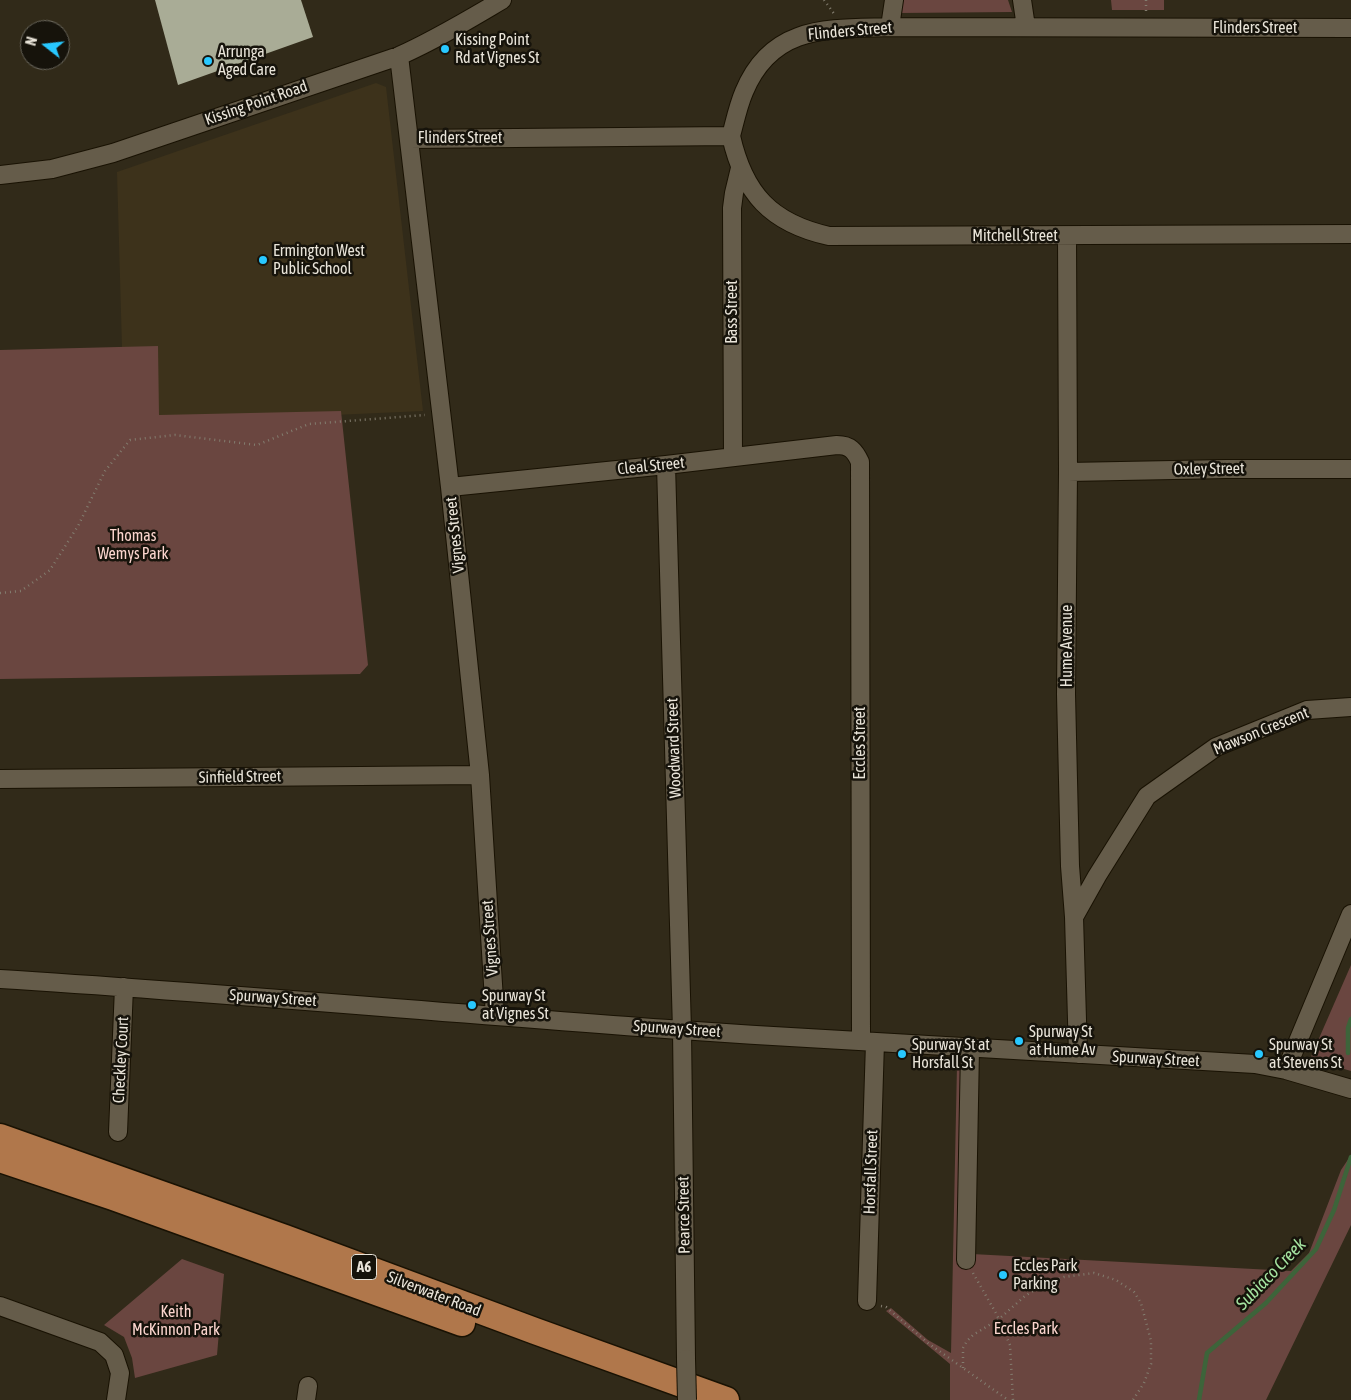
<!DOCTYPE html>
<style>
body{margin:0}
#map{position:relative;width:1351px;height:1400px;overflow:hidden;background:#312a19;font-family:"Asap Condensed",sans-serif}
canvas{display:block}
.north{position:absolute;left:20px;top:20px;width:50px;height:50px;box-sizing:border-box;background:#16130b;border:1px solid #6a675d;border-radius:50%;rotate:286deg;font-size:14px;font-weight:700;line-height:20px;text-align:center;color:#e9e4d9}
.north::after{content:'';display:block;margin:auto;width:18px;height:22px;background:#28c8ff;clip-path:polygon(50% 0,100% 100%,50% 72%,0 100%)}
</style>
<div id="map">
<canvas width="1351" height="1400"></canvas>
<div class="north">N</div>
</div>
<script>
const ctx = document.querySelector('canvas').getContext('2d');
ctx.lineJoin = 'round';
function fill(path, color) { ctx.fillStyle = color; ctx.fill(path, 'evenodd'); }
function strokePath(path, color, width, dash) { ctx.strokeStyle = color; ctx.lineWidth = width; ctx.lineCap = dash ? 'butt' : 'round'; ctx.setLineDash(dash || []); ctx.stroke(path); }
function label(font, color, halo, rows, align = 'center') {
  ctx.font = font + ' "Asap Condensed",sans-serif'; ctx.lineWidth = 5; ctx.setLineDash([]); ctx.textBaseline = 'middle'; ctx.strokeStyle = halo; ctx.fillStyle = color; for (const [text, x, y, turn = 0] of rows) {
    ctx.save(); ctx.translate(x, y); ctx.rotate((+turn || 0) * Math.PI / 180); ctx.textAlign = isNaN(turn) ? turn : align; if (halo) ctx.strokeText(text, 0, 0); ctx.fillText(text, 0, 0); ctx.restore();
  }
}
fill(new Path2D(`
 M376 83 386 87 423 411 156 423 122 348 117 172Z`), '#3d321b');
fill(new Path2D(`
 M900 0H1008L1012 12 898 13Z
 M1111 0H1164V10H1112Z
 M158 346 159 415 341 411 368 665 360 674 0 679V350Z
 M1351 965V1071L1310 1059Z
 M957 1065 977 1066 972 1254 1291 1271 1309 1253 1341 1170 1351 1155V1225L1266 1400H950V1364L886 1311 891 1308 928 1340 951 1353Z
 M182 1259 224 1274 217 1355 135 1378 132 1358 124 1337 104 1325Z`), '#6a4640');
strokePath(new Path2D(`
 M1348 1053V1028L1351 1019
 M1199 1400 1207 1353 1266 1303 1316 1249 1334 1210 1351 1157`), '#3d643a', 4.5);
fill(new Path2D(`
 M155 0H301L313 37 178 85Z`), '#a9ac96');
const minor = new Path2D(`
 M1022 0 1026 27
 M890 27 894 0
 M399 56 450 487 480 775 495 1016
 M731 136C744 194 771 223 829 236L1351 234
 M409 139 731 136C735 121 738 106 744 92 772 24 829 29 890 27L1351 28
 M0 175 52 169 113 153 399 56C435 40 468 20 502 0
 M1067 236 1068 472 1066 694 1070 866 1074 917 1078 1054
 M733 457 732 208 734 193 740 168
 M666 465 682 1030 686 1359
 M1068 472 1226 469H1351
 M450 487 666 465 837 445C850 445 855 451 860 462L861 1041
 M0 779 480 775
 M1074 917 1097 876 1147 796 1216 747 1307 710 1351 707
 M0 979C227 993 454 1014 681 1030 872 1043 1063 1054 1255 1064L1286 1070 1351 1089
 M1286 1070 1351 914
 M118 1132 124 987
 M966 1260 970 1049
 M867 1301 875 1042
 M0 1306 100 1342 114 1355 120 1373 116 1400
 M306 1400 308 1386`);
const highway = new Path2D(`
 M0 1137 285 1238 535 1331 726 1400
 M0 1159 113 1197 462 1323`);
strokePath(minor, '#191203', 20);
strokePath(highway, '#191203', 29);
strokePath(new Path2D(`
 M824 0 835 15
 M1146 0V13
 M0 593 21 591 50 570 78 526 105 471 130 440 175 435 257 445 309 424 425 415
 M973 1273 997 1315 1010 1345 1013 1400
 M881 1306 886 1307 928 1343 1008 1400
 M963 1368V1348L967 1341 973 1335 999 1319 1025 1296 1044 1284 1064 1277 1094 1273 1116 1280 1134 1292 1141 1303 1151 1341V1364L1144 1383 1133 1400`), '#837d6f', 2.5, [1, 4]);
strokePath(minor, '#655c4a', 18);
strokePath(highway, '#b0774b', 26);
const minorBridge = new Path2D(`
 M686 1359 687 1400`);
strokePath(minorBridge, '#191203', 20, []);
strokePath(minorBridge, '#655c4a', 18);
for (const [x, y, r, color] of [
 [445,49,5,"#28c8ff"],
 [208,61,5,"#28c8ff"],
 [263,260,5,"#28c8ff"],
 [472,1005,5,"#28c8ff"],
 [1019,1041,5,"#28c8ff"],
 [902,1054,5,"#28c8ff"],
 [1259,1054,5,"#28c8ff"],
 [1003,1275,5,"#28c8ff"]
]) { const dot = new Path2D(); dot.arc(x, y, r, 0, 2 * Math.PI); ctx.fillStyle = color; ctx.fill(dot); strokePath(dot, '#16130b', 2); }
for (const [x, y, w] of [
 [364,1267,25]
]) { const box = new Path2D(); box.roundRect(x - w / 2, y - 12.5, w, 25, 4); ctx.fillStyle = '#16130b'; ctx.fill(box); strokePath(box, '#e9e4d9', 1); }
label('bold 15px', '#e9e4d9', null, [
 ["A6",364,1267]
]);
label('16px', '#e9e4d9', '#16130b', [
 ["Flinders Street",1255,28],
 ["Flinders Street",850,31,-5],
 ["Kissing Point Road",256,103,-19],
 ["Flinders Street",460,138],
 ["Mitchell Street",1015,236],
 ["Bass Street",732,312,-90],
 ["Cleal Street",651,466,-6],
 ["Oxley Street",1209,469,-1],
 ["Vignes Street",455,535,-96],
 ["Hume Avenue",1067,646,-90],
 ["Mawson Crescent",1261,731,-22],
 ["Eccles Street",860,743,-90],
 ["Woodward Street",674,748,-92],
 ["Sinfield Street",240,777,-1],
 ["Vignes Street",490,938,-94],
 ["Spurway Street",273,998,4],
 ["Spurway Street",677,1029,4],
 ["Spurway Street",1156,1059,3],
 ["Checkley Court",121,1060,-87],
 ["Horsfall Street",871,1172,-88],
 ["Pearce Street",684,1215,-91],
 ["Silverwater Road",434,1294,21]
]);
label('16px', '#e9e4d9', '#16130b', [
 ["Kissing Point",455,40],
 ["Rd at Vignes St",455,58],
 ["Arrunga",218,52],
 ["Aged Care",218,70],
 ["Ermington West",273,251],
 ["Public School",273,269],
 ["Spurway St",482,996],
 ["at Vignes St",482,1014],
 ["Spurway St",1029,1032],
 ["at Hume Av",1029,1050],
 ["Spurway St at",912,1045],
 ["Horsfall St",912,1063],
 ["Spurway St",1269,1045],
 ["at Stevens St",1269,1063],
 ["Eccles Park",1013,1266],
 ["Parking",1013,1284]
], 'left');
label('16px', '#fbd5ce', '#16130b', [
 ["Thomas",133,536],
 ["Wemys Park",133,554],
 ["Keith",176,1312],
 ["McKinnon Park",176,1330],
 ["Eccles Park",1026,1329]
]);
label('italic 18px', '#a5e3a0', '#16130b', [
 ["Subiaco Creek",1271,1274,-46]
]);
</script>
